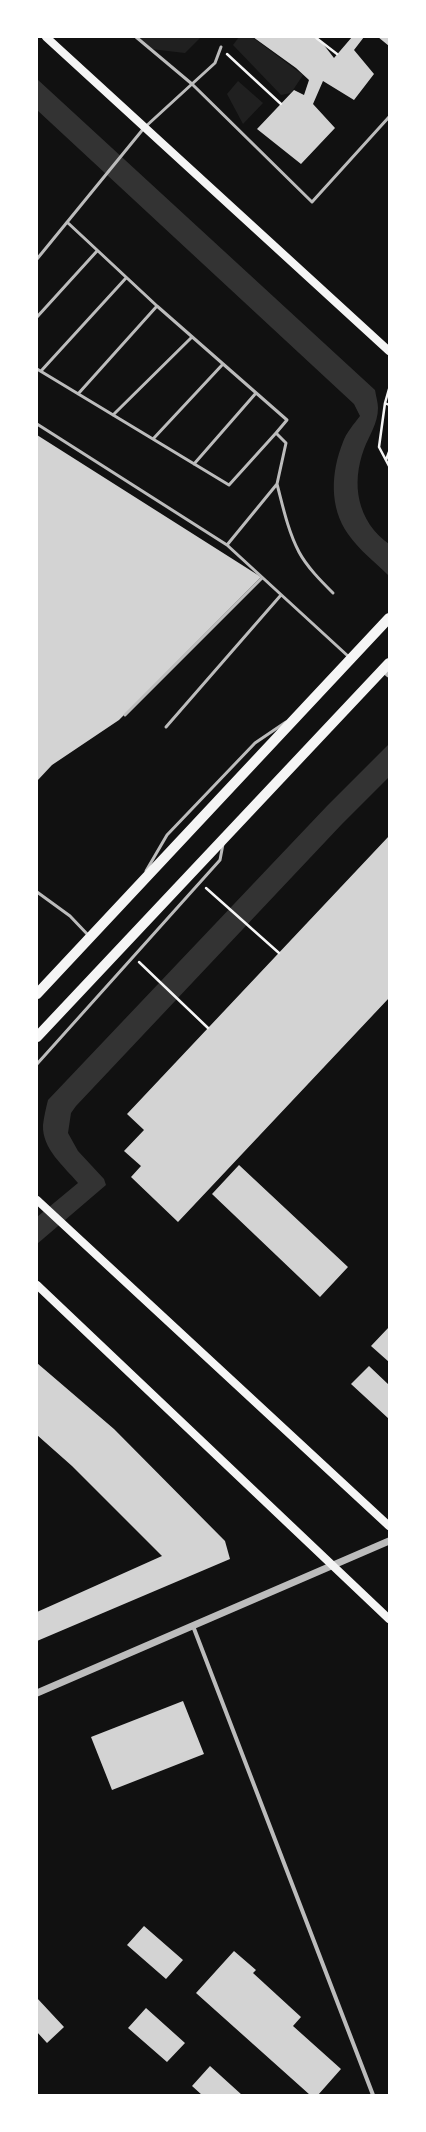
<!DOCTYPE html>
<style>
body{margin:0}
#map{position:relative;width:426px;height:2132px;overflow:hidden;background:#111;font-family:"Nunito Sans",sans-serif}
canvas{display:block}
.frame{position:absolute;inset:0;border:38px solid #fff;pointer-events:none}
</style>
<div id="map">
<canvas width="426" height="2132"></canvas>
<div class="frame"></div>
</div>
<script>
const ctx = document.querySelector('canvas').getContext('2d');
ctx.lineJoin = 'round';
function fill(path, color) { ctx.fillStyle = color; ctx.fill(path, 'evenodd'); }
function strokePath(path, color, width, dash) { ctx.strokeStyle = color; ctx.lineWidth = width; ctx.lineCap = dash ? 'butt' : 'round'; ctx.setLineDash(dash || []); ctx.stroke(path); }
fill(new Path2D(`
 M136 37H201L185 53 151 49Z
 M239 37H252L303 75 291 93 281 95 233 45Z
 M238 81 263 103 243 124 227 94Z`), '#202020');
fill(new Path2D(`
 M37 79 375 390C376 396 378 403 378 408 378 423 369 436 364 449 351 484 357 521 389 544V576C375 562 359 550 348 534 329 507 331 472 343 442 346 433 354 424 360 416L354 404 37 110Z
 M389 744V777L342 824 76 1106 71 1113 68 1133 78 1151 104 1179 106 1185 37 1244V1217L78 1183C64 1166 42 1149 43 1125 44 1116 46 1108 48 1100L327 806Z`), '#333');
fill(new Path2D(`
 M253 37H312L320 40 334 58 352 37H364L354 50 374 74 354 100 323 81 313 104 335 128 301 164 257 129 294 90 304 95 309 80 296 68Z
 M378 37H389V46Z
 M37 435 261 577 119 720 52 765 37 781Z
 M389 836V998L178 1222 131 1177 141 1166 124 1151 144 1130 127 1114Z
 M239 1165 348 1267 320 1297 212 1194Z
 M389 1327V1362L371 1346Z
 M37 1363 114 1429 225 1541 230 1559 37 1641V1612L162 1556 72 1466 37 1435Z
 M369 1366 389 1385V1419L351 1384Z
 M183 1701 204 1754 112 1790 91 1737Z
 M144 1926 183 1960 166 1979 127 1945Z
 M234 1951 256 1970 253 1973 301 2017 293 2026 341 2069 318 2095H310L196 1993Z
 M37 1998 64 2027 47 2043 37 2032Z
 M146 2008 185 2043 167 2062 128 2028Z
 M210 2066 242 2095H202L192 2086Z`), '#d3d3d3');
strokePath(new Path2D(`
 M315 37 337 54
 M227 54 281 104
 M389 389 385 403 389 405
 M385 403 379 447 389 466
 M386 460 389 452
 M206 888 279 953
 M139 962 208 1028`), '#f5f5f5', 2.5);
strokePath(new Path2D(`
 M136 37 192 84 215 63 221 47
 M67 222 157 306 287 420 276 433
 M37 259 144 128 192 84 312 202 389 117
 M37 317 97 251
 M37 369 229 485 276 433 286 443 277 484 227 545 37 424
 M41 371 126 278
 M78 394 157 306
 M113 415 192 337
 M153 439 223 364
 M194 464 256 393
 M277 484C283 507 288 531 299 552 307 567 321 581 333 593
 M227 545 349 657
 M125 715 262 578
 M166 727 281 595
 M146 871 167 835 255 743 286 722
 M37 892 70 916 89 936
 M37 1064 220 860 223 844`), '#bcbcbc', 3);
strokePath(new Path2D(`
 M193 1626 373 2095`), '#bcbcbc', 4);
strokePath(new Path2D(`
 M383 669 389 674
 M37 1693 389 1541`), '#bcbcbc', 7);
strokePath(new Path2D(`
 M46 37 389 351
 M37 1200 389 1526
 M37 1285 389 1619`), '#f5f5f5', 8);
strokePath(new Path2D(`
 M37 994 389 618
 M37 1037 389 663`), '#f5f5f5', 10);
</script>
